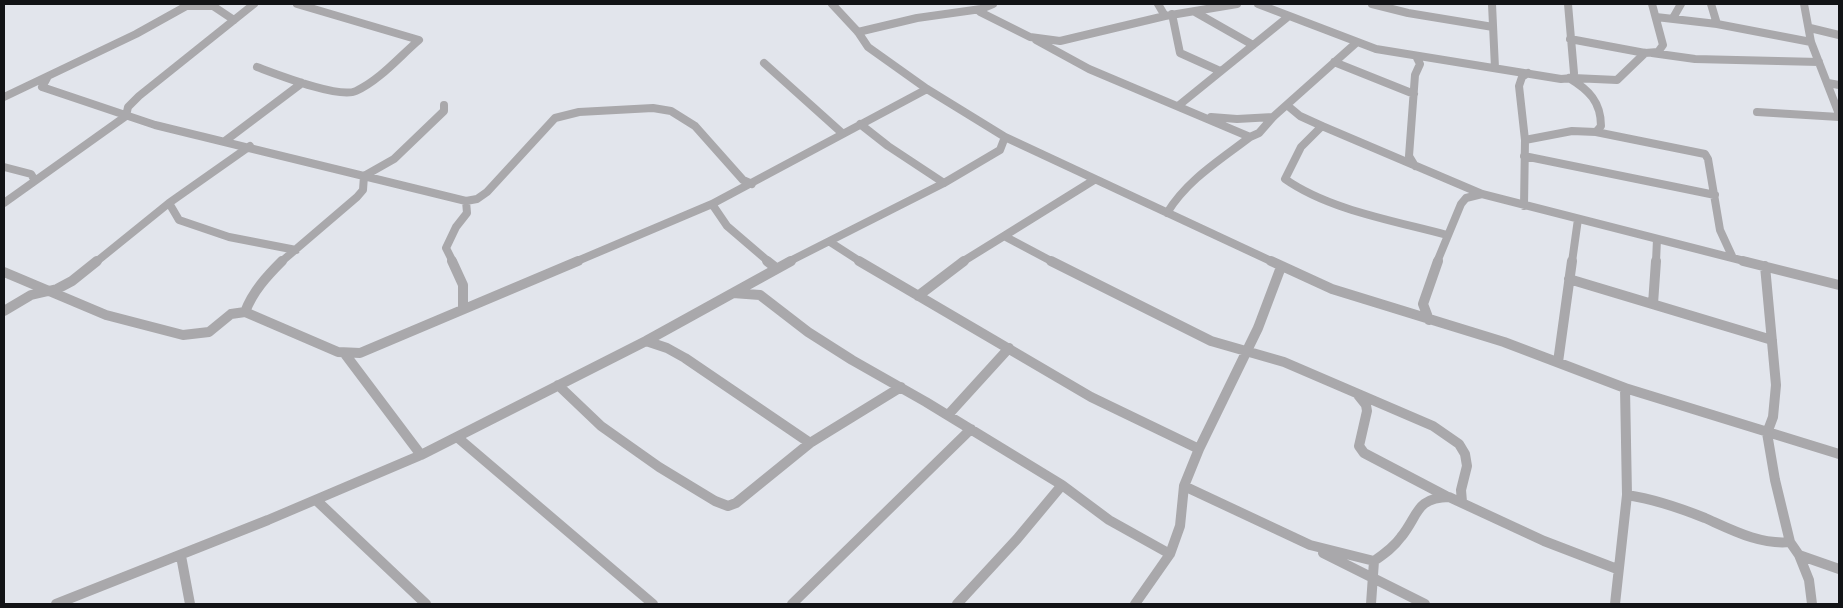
<!DOCTYPE html>
<style>
body{margin:0}
#map{position:relative;width:1843px;height:608px;overflow:hidden;background:#e2e5ec;font-family:"Roboto Condensed",sans-serif}
canvas{display:block}
.frame{position:absolute;inset:0;border:5px solid #121316;pointer-events:none}
</style>
<div id="map">
<canvas width="1843" height="608"></canvas>
<div class="frame"></div>
</div>
<script>
const ctx = document.querySelector('canvas').getContext('2d');
ctx.lineJoin = 'round';
function strokePath(path, color, width, dash) { ctx.strokeStyle = color; ctx.lineWidth = width; ctx.lineCap = dash ? 'butt' : 'round'; ctx.setLineDash(dash || []); ctx.stroke(path); }
strokePath(new Path2D(`
 M993 4 981 9 980 12 1030 37 1060 41 1165 16 1237 4
 M1158 4 1165 16
 M1258 4 1376 49 1561 79 1573 78 1574 73 1568 4
 M1372 4 1408 13 1493 27
 M1492 4 1495 68
 M1711 4 1717 24
 M1804 4 1811 42 1839 114
 M187 6H213L234 20
 M1195 12 1253 45
 M1172 14 1180 53 1220 71
 M1656 17 1717 24 1811 42
 M1673 18 1681 4
 M1810 28 1839 35
 M858 32 917 18 981 9
 M1570 39 1645 53 1658 52 1663 45 1652 4
 M1036 40 1089 69 1250 137
 M1652 53 1695 59 1819 62
 M1334 62 1414 94
 M764 63 842 133
 M257 67C276 74 339 99 356 91 380 80 400 56 419 40L297 4
 M47 78 42 87 155 125 466 201 477 199 487 192 555 118 579 112 653 108 671 111 695 126 743 180 752 184
 M1573 78 1617 80 1645 53
 M1828 83 1839 85
 M4 97 136 34 190 4
 M1178 106 1289 16
 M1288 106 1300 116 1322 126 1482 194 1748 262
 M1757 112 1839 117
 M1211 117 1237 119 1273 117
 M860 124 888 146 944 183
 M1322 126 1301 147 1285 179C1329 210 1395 221 1447 235
 M1596 132 1705 154 1708 159 1720 230 1732 256
 M1005 137 1273 262
 M1525 140 1572 131 1596 132 1601 126C1601 102 1589 90 1569 78
 M225 141 302 83
 M1524 156 1715 195
 M1415 166 1409 156 1415 75 1420 64 1416 56
 M4 167 31 174 34 179
 M4 203 126 116 128 107 139 96 254 4
 M169 203 179 220 229 237 296 250
 M712 204 727 226 769 262
 M1524 206 1525 140 1519 86 1522 77 1528 73
 M1167 213C1187 180 1220 160 1250 137L1259 133 1273 117 1356 43
 M1004 236 1094 180
 M830 242 861 262
 M96 262 169 203 250 146
 M281 262 357 197 363 190 364 176 394 159 444 111V105
 M453 262 446 248 456 227 467 213 466 201
 M575 262 712 204 927 89
 M788 262 944 183 1000 150 1005 137 927 89 868 47 858 32 832 4
 M962 262 1004 236 1053 262
 M1437 262 1461 204 1466 198 1482 194
 M1572 262 1578 219
 M1656 262 1657 239`), '#a9a8ab', 8);
strokePath(new Path2D(`
 M452 261 463 285V308
 M767 261 776 268
 M859 261 1091 397 1199 449
 M1051 261 1211 341 1284 362 1433 426 1459 444 1465 454 1467 466 1461 490 1462 502
 M1271 261 1332 289 1504 342 1625 388 1839 454
 M1743 261 1839 285
 M1765 266 1776 385 1773 417 1767 433 1775 480 1790 542 1799 555 1809 580 1812 604
 M4 272 106 315 183 335 209 332 231 314 245 312 338 352 360 353 578 261
 M1569 279 1772 340
 M733 293 760 295 808 332 852 360 926 402 1062 485 1109 520 1170 554
 M918 296 964 261
 M1653 304 1656 261
 M4 311 31 295 57 289 72 281 97 261
 M245 312C253 291 267 276 282 261
 M1429 320 1423 304 1438 261
 M646 341 667 348 685 358 810 443
 M345 354 421 455
 M1558 362 1572 261
 M558 385 601 426 659 467 715 501 728 506 736 503 810 443 901 387
 M1358 395 1366 405 1367 411 1359 446 1364 453 1446 496
 M948 415 1009 348
 M457 437 653 604
 M1184 486 1310 545 1374 561C1384 554 1394 547 1401 537 1419 515 1415 498 1449 497L1544 541 1617 569
 M1627 495C1654 499 1680 508 1705 518 1732 530 1760 545 1790 542
 M316 500 426 604
 M1323 553 1425 604
 M1799 555 1839 569
 M181 556 190 604
 M56 604 268 520 421 455 646 341 791 261
 M792 604 971 429
 M957 604 1017 539 1062 485
 M1135 604 1170 554 1180 526 1184 486 1199 449 1258 328 1281 267
 M1371 604 1374 561
 M1615 604 1627 495 1625 388`), '#a9a8ab', 10);
</script>
